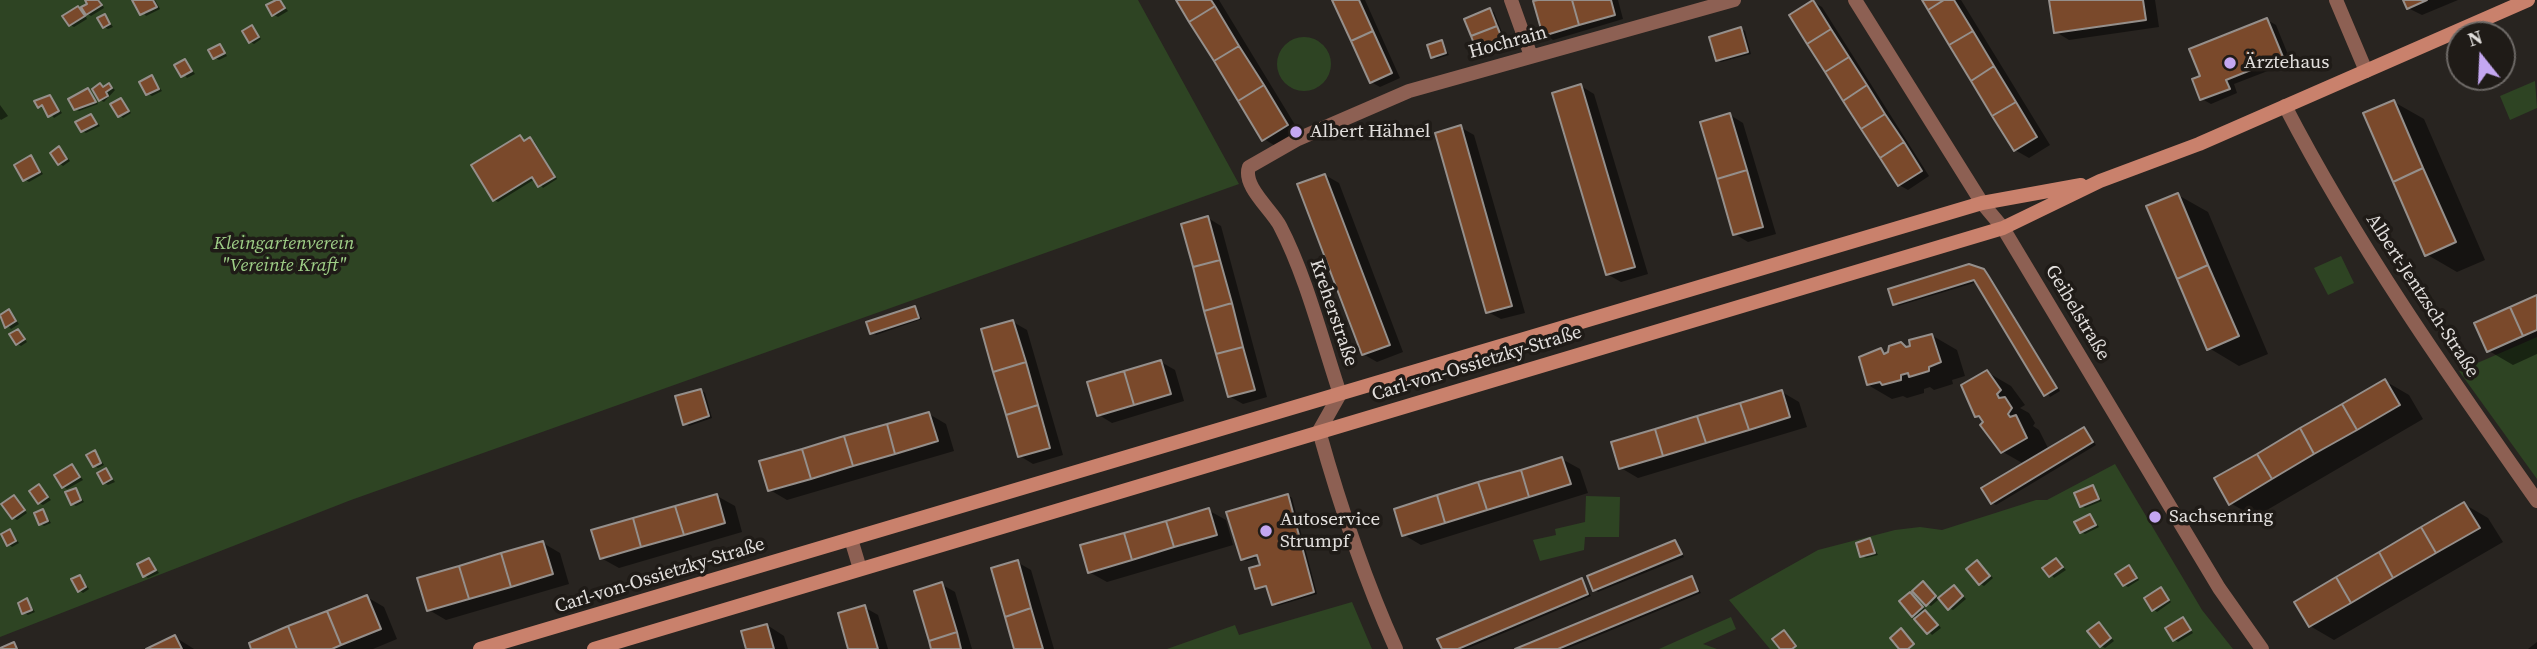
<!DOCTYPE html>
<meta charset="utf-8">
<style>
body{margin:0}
#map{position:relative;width:2537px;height:649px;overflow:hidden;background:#282420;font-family:"Source Serif 4",serif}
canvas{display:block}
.north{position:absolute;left:2446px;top:21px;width:70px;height:70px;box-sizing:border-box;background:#1f1b17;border:2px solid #6d6966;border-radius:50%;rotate:342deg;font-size:19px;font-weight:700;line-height:28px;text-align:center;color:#e2dfdd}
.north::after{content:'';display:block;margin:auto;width:24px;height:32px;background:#c4a7f1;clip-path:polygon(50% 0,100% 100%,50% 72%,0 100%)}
</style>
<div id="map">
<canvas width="2537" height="649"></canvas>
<div class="north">N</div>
</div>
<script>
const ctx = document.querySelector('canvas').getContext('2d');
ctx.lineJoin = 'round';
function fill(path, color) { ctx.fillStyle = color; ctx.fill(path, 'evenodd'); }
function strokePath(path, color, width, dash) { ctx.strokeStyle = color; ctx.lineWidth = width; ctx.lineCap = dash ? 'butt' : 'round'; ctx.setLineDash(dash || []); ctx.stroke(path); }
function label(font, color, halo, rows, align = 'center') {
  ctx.font = font + ' "Source Serif 4",serif'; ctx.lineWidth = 7; ctx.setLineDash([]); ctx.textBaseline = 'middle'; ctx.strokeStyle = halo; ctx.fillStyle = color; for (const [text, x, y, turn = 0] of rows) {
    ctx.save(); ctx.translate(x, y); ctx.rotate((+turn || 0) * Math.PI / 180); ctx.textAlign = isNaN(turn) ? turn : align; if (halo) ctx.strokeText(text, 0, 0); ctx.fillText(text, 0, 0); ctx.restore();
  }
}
fill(new Path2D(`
 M0 0H1138L1239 184 351 500 0 637Z
 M1277 64a27 27 0 1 1 54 0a27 27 0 1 1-54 0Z
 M2535 81 2537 108 2510 120 2500 96Z
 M2341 256 2354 283 2328 295 2314 268Z
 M2537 337V479L2459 371Z
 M2115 464 2202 610 2233 649H1770L1729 600 1818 550 1895 530 1920 527 1942 530 2036 500H2047Z
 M1586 496 1620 497 1619 537H1585L1584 550 1540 561 1533 540 1556 535 1555 529 1585 522Z
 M1352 602 1372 649H1167L1235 625 1239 635Z
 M1731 617 1736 629 1703 644 1717 649H1659Z`), '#2e4423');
fill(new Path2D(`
 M87 0H100L104 8 91 16 83 11 87 19 74 27 70 25 78 8 86 13 89 4Z
 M134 0H155L160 9 146 16Z
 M279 0 288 11 278 17 274 15Z
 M1178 0H1219L1300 133 1277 147 1264 139Z
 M1334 0H1365L1400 78 1380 87 1371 82Z
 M1544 0H1618L1623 19 1553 40 1545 34Z
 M1924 0H1961L2050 145 2029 158 2015 150Z
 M2051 0H2155L2159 27 2069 40 2056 32Z
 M2405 0H2458L2422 15 2408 8Z
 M1813 2 1822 7 1929 176 1908 190 1899 185Z
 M1490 10 1494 12 1507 45 1483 55 1479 53Z
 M105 16 113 27 108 29 104 27Z
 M2267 20 2276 25 2291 62 2234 84 2237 93 2211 104 2202 99V76Z
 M252 27 261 39 254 44 250 42Z
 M1741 29 1745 31 1751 54 1721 62 1718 60Z
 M1442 42 1449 55 1436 59 1432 57Z
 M220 46 227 56 219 60 215 58Z
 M185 61 195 74 187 78 177 65Z
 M152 77 162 91 152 96 148 94Z
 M100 85 104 88 109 85 115 90 104 102 100 100Z
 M1581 86 1594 94 1648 274 1621 282 1607 274Z
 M88 90 98 104 79 111 75 109Z
 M50 97 62 113 54 118 45 107H39Z
 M121 100 131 113 123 118 119 115Z
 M2394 102 2424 119 2485 260 2457 272 2426 254Z
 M0 105 8 116 1 120 0 119Z
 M1730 115 1743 123 1776 234 1748 242 1735 234Z
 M91 116 100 126 86 133 82 131Z
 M1460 127 1474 135 1525 313 1501 319 1488 312Z
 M520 137 526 142 534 141 557 179 543 188 535 179 498 202 494 200Z
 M59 148 70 161 63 166 59 163Z
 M31 157 43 174 29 182 25 180Z
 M1325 175 1339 183 1403 352 1377 362 1363 354Z
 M2178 195 2208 212 2268 354 2239 366 2209 348Z
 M1208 218 1221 226 1267 397 1243 404 1229 396Z
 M1984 271 1988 273 2060 391 2050 397 1977 282 1898 306 1894 303Z
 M2537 297V354L2513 365 2489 351Z
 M914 308 922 319 876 335 872 333Z
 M9 311 19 324 11 329 0 317Z
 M1013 322 1027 330 1063 455 1033 464 1020 456Z
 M18 331 27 342 21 346 18 344Z
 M1933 336 1957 350 1965 376 1952 380 1953 384 1934 390 1930 387 1924 389V393L1907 398 1903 396 1892 399 1868 385 1861 358 1881 350 1889 355 1901 344 1908 348 1912 347 1910 341Z
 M1161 362 1175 370 1184 401 1112 423 1099 415Z
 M1987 372 2011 386 2025 405 2020 408 2029 413 2035 423 2033 426 2039 430 2049 450 2084 429 2096 445 1996 505 1992 503 2024 464 2003 452 1985 423 1977 416Z
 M2385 381 2409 395 2423 419 2255 517 2230 503Z
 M701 390 705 393 712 418 689 426 685 423Z
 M1782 392 1799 402 1807 427 1638 478 1621 468Z
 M929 414 946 424 954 451 787 500 770 490Z
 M95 452 104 465 98 468 94 466Z
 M1562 459 1580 469 1588 493 1421 545 1404 535Z
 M72 466 83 480 67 489 63 487Z
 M106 470 115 482 108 485 104 483Z
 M39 487 51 500 43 505 39 503Z
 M2093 487 2102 501 2085 508 2081 506Z
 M76 490 84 502 76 506 72 504Z
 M1288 495 1292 498 1317 594 1277 606 1273 604 1268 588H1256L1262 566 1259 557 1246 561 1242 559Z
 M717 496 735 506 742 532 619 568 601 558Z
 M14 497 27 513 17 520 13 518Z
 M2464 504 2488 518 2503 542 2334 640 2310 626Z
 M1208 510 1226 520 1233 545 1107 582 1089 572Z
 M43 511 51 523 44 526 40 524Z
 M2090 516 2099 527 2085 534 2081 532Z
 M10 531 19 543 12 547 8 544Z
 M1870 540 1878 555 1866 558 1862 556Z
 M1675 542 1684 557 1598 592 1595 590Z
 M543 543 560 553 569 584 446 620 429 610Z
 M149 560 159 573 148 578 144 576Z
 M2056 560 2066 570 2054 578 2045 568Z
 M1017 562 1031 570 1054 649H1016Z
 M1977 562 1993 578 1984 586 1980 584Z
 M2129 567 2139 580 2128 587 2124 585Z
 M80 577 89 589 83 593 79 590Z
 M1692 578 1701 593 1566 649H1520Z
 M1582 580 1591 596 1466 649H1444Z
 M941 584 955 592 972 649H933Z
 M1927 585 1939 599 1931 606 1927 604Z
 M1954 587 1966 599 1953 610 1949 608Z
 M2161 589 2171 602 2157 612 2153 609Z
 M1914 596 1941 628 1932 635 1913 615Z
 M367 597 384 607 397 639 373 649H253Z
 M27 600 35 612 28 615 24 613Z
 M864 607 878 615 888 649H850Z
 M2183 619 2193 633 2178 642 2175 640Z
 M2099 624 2114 641 2105 648 2101 646Z
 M767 625 784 636 788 649H748Z
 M175 637 194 649H150Z
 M2537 642V649H2528Z`), '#0007');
const building = new Path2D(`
 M85 0H98L102 5 86 15 81 7 87 4Z
 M132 0H153L157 7 140 15Z
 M276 0H280L285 8 272 16 266 5Z
 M1176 0H1211L1215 6 1189 22Z
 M1332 0H1359L1373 31 1351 41Z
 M1538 0H1572L1579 25 1543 36 1533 1Z
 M1572 0H1611L1615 15 1579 25Z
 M1813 0 1831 29 1807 44 1789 15Z
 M1922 0H1944L1928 10Z
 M1944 0H1954L1973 31 1949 45 1928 10Z
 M2049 0H2143L2146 20 2054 33Z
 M2403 0H2427L2407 9Z
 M78 6 85 16 69 26 62 16Z
 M1215 6 1239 46 1214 61 1189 22Z
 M1490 8 1497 26 1471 36 1464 19Z
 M105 14 110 24 103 28 97 18Z
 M2267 18 2283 57 2226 80 2230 89 2200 100 2192 79 2200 76 2189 49Z
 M252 25 259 37 249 43 242 31Z
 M1497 26 1504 43 1478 54 1471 36Z
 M1741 27 1748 52 1716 61 1709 37Z
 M1831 29 1849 57 1825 72 1807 44Z
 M1373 31 1392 73 1370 83 1351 41Z
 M1973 31 1994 66 1971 81 1949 45Z
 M1442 40 1446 53 1431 58 1427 45Z
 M220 44 225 53 213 59 208 50Z
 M1239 46 1264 85 1238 101 1214 61Z
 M1849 57 1867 85 1843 101 1825 72Z
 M185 59 192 71 181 77 174 65Z
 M1994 66 2016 102 1992 116 1971 81Z
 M152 75 159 89 146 95 139 82Z
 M100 83 103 87 109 83 112 88 106 92 108 96 99 101 92 89Z
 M1581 84 1635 267 1606 275 1552 93Z
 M1264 85 1288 125 1262 141 1238 101Z
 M1867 85 1885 114 1861 129 1843 101Z
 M88 88 96 102 74 110 68 99Z
 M50 95 59 111 48 117 42 105 38 108 34 101Z
 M121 98 129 111 118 117 110 104Z
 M2394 100 2423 168 2393 182 2363 113Z
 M2016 102 2037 137 2014 151 1992 116Z
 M1730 113 1747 170 1717 179 1700 122Z
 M91 114 97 124 81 132 75 122Z
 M1885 114 1904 142 1880 158 1861 129Z
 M1461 125 1512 306 1486 313 1435 133Z
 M520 135 524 141 530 137 555 177 538 187 532 177 493 201 471 165Z
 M1904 142 1922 171 1898 186 1880 158Z
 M59 146 67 159 58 165 50 153Z
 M31 155 40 172 23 181 14 165Z
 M2423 168 2456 242 2425 256 2393 182Z
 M1747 170 1763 227 1733 235 1717 179Z
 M1325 174 1390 345 1362 355 1297 184Z
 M2178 193 2208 265 2177 279 2146 206Z
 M1208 216 1220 260 1193 267 1181 224Z
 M1220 260 1232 303 1204 311 1193 267Z
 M1969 264 1984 269 1988 275 2057 388 2044 396 1974 280 1893 305 1888 289Z
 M2208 265 2239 336 2207 350 2177 279Z
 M2537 295V330L2523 336 2510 307Z
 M1232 303 1243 347 1216 354 1204 311Z
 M915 306 919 318 870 334 866 322Z
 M2510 307 2523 336 2487 352 2474 323Z
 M9 309 16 321 5 328 0 315Z
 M1013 320 1026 362 993 372 981 329Z
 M18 329 25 339 16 345 9 334Z
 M1932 334 1941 362 1929 367V371L1909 377 1908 373 1901 375V380L1882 385 1880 382 1867 385 1859 357 1881 348 1884 354 1888 352 1889 346 1901 342 1906 347 1910 346 1909 340Z
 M1243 347 1255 390 1228 397 1216 354Z
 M1161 360 1171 394 1134 405 1124 371Z
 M1026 362 1038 405 1006 415 993 372Z
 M1987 370 2001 390 1997 394 1999 398 2005 397 2012 408 2008 414 2010 417 2016 415 2027 438 2001 453 1980 425 1983 422 1979 416 1975 417 1961 385Z
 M1124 371 1134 405 1097 416 1087 382Z
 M2385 379 2400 405 2357 430 2342 404Z
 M701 389 709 416 683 425 675 396Z
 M1782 390 1790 417 1749 430 1740 403Z
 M1740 403 1749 430 1706 443 1697 416Z
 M2342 404 2357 430 2314 454 2300 428Z
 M1038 405 1050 448 1018 457 1006 415Z
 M929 412 938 441 895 454 887 424Z
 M1697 416 1706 443 1663 456 1655 429Z
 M887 424 895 454 853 466 844 436Z
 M2084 427 2093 442 1991 504 1981 488Z
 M2300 428 2314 454 2272 479 2257 454Z
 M1655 429 1663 456 1619 469 1611 442Z
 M844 436 853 466 811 479 802 449Z
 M802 449 811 479 768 491 759 461Z
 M95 450 101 463 93 467 86 455Z
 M2257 454 2272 479 2229 505 2214 478Z
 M1562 457 1571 484 1529 497 1521 470Z
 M72 464 80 477 62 488 54 475Z
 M106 468 112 479 103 484 97 473Z
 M1521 470 1529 497 1487 510 1478 482Z
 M1478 482 1487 510 1445 523 1437 495Z
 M39 484 48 497 38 504 29 491Z
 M2093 485 2099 499 2080 507 2074 493Z
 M76 488 81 500 71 505 65 492Z
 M717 494 725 523 684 535 675 506Z
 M1288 494 1314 592 1272 605 1266 586 1255 589 1249 568 1260 565 1257 555 1241 560 1226 512Z
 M14 495 25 510 12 519 1 504Z
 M1437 495 1445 523 1402 536 1394 509Z
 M2464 502 2480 528 2436 553 2421 527Z
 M675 506 684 535 641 547 633 518Z
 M1209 508 1217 535 1174 547 1166 521Z
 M43 509 48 521 39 525 34 513Z
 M2090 514 2096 525 2080 533 2074 522Z
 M633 518 641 547 600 559 591 530Z
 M1166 521 1174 547 1132 560 1124 533Z
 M2421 527 2436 553 2393 578 2379 552Z
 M10 529 16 541 7 546 1 534Z
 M1124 533 1132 560 1088 573 1080 545Z
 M1870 538 1875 553 1860 557 1856 543Z
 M1675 540 1682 554 1593 591 1587 576Z
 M543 541 553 574 511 587 501 553Z
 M2379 552 2393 578 2351 603 2336 577Z
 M501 553 511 587 469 599 459 566Z
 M149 558 156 570 143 577 137 564Z
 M2056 558 2063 567 2049 577 2042 568Z
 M1018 560 1031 608 1005 617 991 568Z
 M1977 560 1990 576 1979 585 1966 569Z
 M2129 565 2137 578 2123 586 2115 574Z
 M459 566 469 599 427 611 417 578Z
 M80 575 86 587 78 592 71 579Z
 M1692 576 1698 591 1558 649H1515Z
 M2336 577 2351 603 2309 627 2294 602Z
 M1582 578 1588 594 1458 649H1442L1437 639Z
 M1923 581 1936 596 1926 606 1912 591Z
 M942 582 957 632 929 641 914 591Z
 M1954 585 1963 596 1948 610 1938 598Z
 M2161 587 2169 600 2152 611 2144 598Z
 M1910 592 1923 607 1912 617 1899 601Z
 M367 595 381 629 341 645 327 611Z
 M27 598 32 610 22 614 18 603Z
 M865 605 878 649H848L838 613Z
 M1031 608 1043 649H1014L1005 617Z
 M1925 610 1938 625 1927 634 1914 619Z
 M327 611 341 645 332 649H297L288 626Z
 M2183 617 2191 630 2173 641 2165 628Z
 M2099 622 2111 638 2100 647 2087 631Z
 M767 624 774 649H746L741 631Z
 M288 626 297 649H251L249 643Z
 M1901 628 1914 644 1908 649H1899L1890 638Z
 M1784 630 1796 646 1792 649H1780L1772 639Z
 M957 632 961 649H931L929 641Z
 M175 635 182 649H146Z
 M14 642 17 649H0V648Z`);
fill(building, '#7a492b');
strokePath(building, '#958f8b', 2);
strokePath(new Path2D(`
 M1511 0 1531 56
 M1855 0 1982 203 2003 228 2219 588 2262 649
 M2336 0 2366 71
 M2285 106C2357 245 2447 373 2537 501
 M851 539 860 569
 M1396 649C1364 578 1340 506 1319 431L1340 394C1322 340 1306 276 1280 226 1272 210 1242 186 1249 167L1298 139 1409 91 1734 0`), '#8d6053', 14);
strokePath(new Path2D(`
 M480 649 1982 203 2081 185
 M594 649 2003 228 2100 181 2199 144 2528 0`), '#c9816c', 14);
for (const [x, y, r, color] of [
 [2230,63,7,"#c4a7f1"],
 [1296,132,7,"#c4a7f1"],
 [2155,517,7,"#c4a7f1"],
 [1266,531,7,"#c4a7f1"]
]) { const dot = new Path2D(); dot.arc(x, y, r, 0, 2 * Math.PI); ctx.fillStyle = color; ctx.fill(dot); strokePath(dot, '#1f1b17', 2.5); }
label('19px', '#e2dfdd', '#1f1b17', [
 ["Hochrain",1508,43,-15],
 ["Albert-Jentzsch-Straße",2422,296,57],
 ["Kreherstraße",1333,313,71],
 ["Geibelstraße",2077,313,59],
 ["Carl-von-Ossietzky-Straße",1477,364,-17],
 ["Carl-von-Ossietzky-Straße",660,576,-17]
]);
label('19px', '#e2dfdd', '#1f1b17', [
 ["Ärztehaus",2244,63],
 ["Albert Hähnel",1310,132],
 ["Sachsenring",2169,517],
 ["Autoservice",1280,520],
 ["Strumpf",1280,542]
], 'left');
label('italic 19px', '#9fcf87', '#1f1b17', [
 ["Kleingartenverein",284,244],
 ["\"Vereinte Kraft\"",284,266]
]);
</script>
